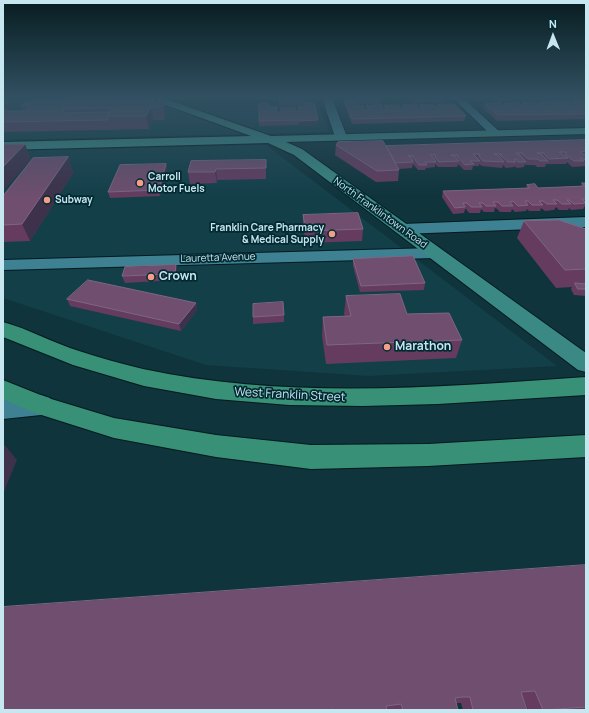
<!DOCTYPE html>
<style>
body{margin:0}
#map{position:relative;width:589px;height:713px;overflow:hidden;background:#0f343c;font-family:Manrope,sans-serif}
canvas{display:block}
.frame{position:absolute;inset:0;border:4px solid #c6e7f0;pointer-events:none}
.north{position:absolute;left:533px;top:16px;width:40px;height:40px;-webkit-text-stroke:3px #032a32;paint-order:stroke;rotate:359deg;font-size:11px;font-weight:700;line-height:16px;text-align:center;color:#c6e7f0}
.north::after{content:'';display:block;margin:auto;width:14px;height:18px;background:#c6e7f0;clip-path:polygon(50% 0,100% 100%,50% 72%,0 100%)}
</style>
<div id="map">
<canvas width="589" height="713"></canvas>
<div class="frame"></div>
<div class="north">N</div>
</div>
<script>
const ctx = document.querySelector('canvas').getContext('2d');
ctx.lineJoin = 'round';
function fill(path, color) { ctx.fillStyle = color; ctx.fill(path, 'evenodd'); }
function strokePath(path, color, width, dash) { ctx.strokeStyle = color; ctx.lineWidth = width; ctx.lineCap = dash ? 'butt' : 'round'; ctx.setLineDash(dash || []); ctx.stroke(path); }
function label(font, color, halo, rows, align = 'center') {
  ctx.font = font + ' Manrope,sans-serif'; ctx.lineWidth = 3.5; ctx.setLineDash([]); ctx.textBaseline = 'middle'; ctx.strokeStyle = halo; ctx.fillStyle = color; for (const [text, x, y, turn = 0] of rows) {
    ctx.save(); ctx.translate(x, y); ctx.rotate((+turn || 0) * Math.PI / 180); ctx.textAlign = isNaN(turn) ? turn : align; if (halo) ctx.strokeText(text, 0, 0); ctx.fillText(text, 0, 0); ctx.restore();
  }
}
fill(new Path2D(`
 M6 98H141L167 107 318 104 329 132 3 140V100Z
 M266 145 557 366 369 376 206 365 3 298V151Z`), '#133f49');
const street = new Path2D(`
 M322 98H332L347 137 345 139H337L335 137Z
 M453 98H463L500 132 502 134 500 136H492Z
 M586 217V227L402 234 396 232 394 229 396 226 402 224Z
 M434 248 440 249 443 253 440 257 434 258 3 270V260Z
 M41 395 50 398 53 405 50 412 41 415 3 419V399Z`);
const secondary = new Path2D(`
 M150 98H163L271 136 586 128V134L286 142 302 149 586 353V372L578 370 294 155 268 143 3 150V142L251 136 152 100Z`);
const primary = new Path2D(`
 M3 322C29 329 53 343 79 351 100 358 122 364 143 369 287 400 441 387 586 377V395L438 404 363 406 289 405 216 399 144 386 73 365 3 337Z
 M3 380 48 398 114 418 216 435 311 445 428 444 586 435V457L428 466 311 469 216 457 114 438 32 412 3 399Z`);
strokePath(street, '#051a1f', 2);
strokePath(secondary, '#051a1f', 2);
strokePath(primary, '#051a1f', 2);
fill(street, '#3d8192');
fill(secondary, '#3a8984');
fill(primary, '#389176');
fill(new Path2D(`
 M157 98 158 103H164L167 116 165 120H153L149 129 3 132V101L11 110V111H23L21 106 71 100Z
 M279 98H310L311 103 318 120V125L299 126V125L259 126V121L269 107 277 112H280V108L295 111H298V107L304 106V105L279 106Z
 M343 98H379L380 99 379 104H355L356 106 365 110H366V105L373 106 374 104 383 110 384 105H391V104L401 109 402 105 419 109V104L436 107 437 104 466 116 464 121 352 124 345 106V102Z
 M410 98H445L444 102 412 103 410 100Z
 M474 98H510L509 101H478Z
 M537 98H577L576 99 586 100V119L497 121 483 108 485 104 504 106V103L521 105 522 103 538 105 539 102 553 103 554 101 571 103 572 101H575V100H537Z
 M586 140V166L572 167 567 162 566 164H546L545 167H537L535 165H526L525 164 524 167 517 168 514 166V167L506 168 503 165 502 168 482 166 479 164V166H473L472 170H464L458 164 457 167H438L435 164V167L426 168 425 170H418L413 164 412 168 399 169V170L398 181 376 182 335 155 336 145 386 146Z
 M68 157 73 173 30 241 3 242V196Z
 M266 160V179L217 180V183L190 184 188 172Z
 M166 164 167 169 160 196 110 198 108 192Z
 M582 183H586V207L585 206 583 209 571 210 569 208 568 210H559L556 207 554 210 545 211 541 208 540 211H529L527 209 526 211 515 212 512 209 511 212H500L496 208H495L494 212H484L481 209 480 213H469L466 209H465L464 213 453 214 442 197 443 191 526 188 527 185 538 188 581 186Z
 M303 215 363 229 362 241 306 243 303 227Z
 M524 221 586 229V296L574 295 571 289 572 287 556 288 517 238Z
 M353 259 425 283 424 290 360 292 353 266Z
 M178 272 176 280 125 283 122 276Z
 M346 296 407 314 462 340 456 358 326 364 322 336 323 317 345 316 344 314Z
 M67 299 196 303 197 310 181 331 70 306Z
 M284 315V322L253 324V317Z
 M586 565V709L584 710H528L523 697 527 710H463L461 703H456L458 710H3Z`), '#653c60');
fill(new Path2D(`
 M155 98H157L159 107 153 102Z
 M8 101 11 110 3 117V105Z
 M164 103 167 116 165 120 163 107Z
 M150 107 153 120 149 129 146 116Z
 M318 120V125L299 126V121Z
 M25 144 31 159 3 191V167Z
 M68 157 73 173 30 241 22 224Z
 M166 164 167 169 160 196 159 190Z
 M216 169 217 180V183L215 172Z
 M176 265 178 272 176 280 175 274Z
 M196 303 197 310 181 331 179 324Z
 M3 443 17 460 3 494Z`), '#3e314b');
const building = new Path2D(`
 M73 98H155L153 102 164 103 163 107H150L146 116H107L113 108 63 109Z
 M279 98H310L311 100 279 101Z
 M345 98H379L380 99H346Z
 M576 99H584L586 100V114L498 115 485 104 500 102 505 107H510L504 103H519L522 107H528L522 103 536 102 540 106H545L539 102H553L557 106H562L554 101H560L562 102 569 101 574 106H579L572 101H579Z
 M71 100 63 109 64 113 110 112 107 116 108 120 3 122V110H6L5 111H25L30 105 21 106 26 101Z
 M3 101H8L3 105Z
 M345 101H354L356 106 363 105 365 110H369L366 105 374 106V104H381L383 110H388L384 105H392L391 104H398L401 109H406L402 105 416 104 419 109H424L419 104 434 105 437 108H442L437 104H454L466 116 353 119Z
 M268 103 269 107H277L276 112H281L280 108 295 107V111H300L298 107 305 106 304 103H314L318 120 299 121V120L259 121V104Z
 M586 140V151L580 152 586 156V160L580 158 584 161H574L565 154 566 152H559L568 158 549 159 544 154V153H537L541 154 548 161H540L537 159H528L522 154 523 153H516L520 155 526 162H518L516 159 514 160 516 162H508L500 155 502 154H494L498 155 504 162 483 161 479 156 480 154H473L480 161H470L474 164 465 165 457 156 458 155H451L455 156 459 161 439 162 435 157 436 155H430L433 157 436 162H425L427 165H419L413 157 414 156H408L411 157 413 162 395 163 392 157V156L386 146Z
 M383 141 399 170 377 171 336 145 338 142Z
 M3 144H25L3 167Z
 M68 157 22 224 3 225V196L33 158Z
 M266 160V168L216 169 215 172H188L191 161Z
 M166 164 159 190 108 192 120 165Z
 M582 183H586V186Z
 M535 184 538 188 586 186V199H582L586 203 574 204 569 200H567L571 204H562L557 200H553L557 204H547L543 201H539L543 205H532L528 201H525L528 205 518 206 513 201 510 202 513 206H502L498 202H493L496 206H486L483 203H479L482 207H471L467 203H463L465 207 455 208 443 191 530 188 527 185Z
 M358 213 363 229 306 231 303 215Z
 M559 220 586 229V269L565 270 524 221Z
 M413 256 425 283 361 286 353 259Z
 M176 265 175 274 122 276 125 267Z
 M88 280 196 303 179 324 67 299Z
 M575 283 586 284V289H578Z
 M400 294 407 314 449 313 462 340 327 345 323 317 351 316 346 296Z
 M283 302 284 315 253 317V304Z
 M586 565V707L543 710 535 691 521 692 527 710H473L470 697H462L455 698 458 710H403L401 704 386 706 387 710H334L333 709 325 710H3V607Z`);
fill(building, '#704e6f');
strokePath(building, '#7d6684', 1);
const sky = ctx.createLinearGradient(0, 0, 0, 198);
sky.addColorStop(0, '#081d21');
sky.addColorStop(0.49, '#315061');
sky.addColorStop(1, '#31506100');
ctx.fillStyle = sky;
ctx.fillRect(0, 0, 589, 198);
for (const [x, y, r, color] of [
 [140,183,4,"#f49e88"],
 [47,200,4,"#f49e88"],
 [332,234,4,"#f49e88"],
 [151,277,4,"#f49e88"],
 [387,347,4,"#f49e88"]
]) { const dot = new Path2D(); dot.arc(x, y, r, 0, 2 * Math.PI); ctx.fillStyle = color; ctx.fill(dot); strokePath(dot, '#032a32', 1.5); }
label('bold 10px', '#c6e7f0', '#032a32', [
 ["Carroll",148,177],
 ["Motor Fuels",148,189],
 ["Subway",55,200],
 ["Franklin Care Pharmacy",324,228,"right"],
 ["& Medical Supply",324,240,"right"]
], 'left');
label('10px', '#c6e7f0', '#032a32', [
 ["North Franklintown Road",380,213,36],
 ["Lauretta Avenue",218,258,-2]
]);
label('bold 12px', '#c6e7f0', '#032a32', [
 ["Crown",159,277],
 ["Marathon",395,347]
], 'left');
label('12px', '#c6e7f0', '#032a32', [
 ["West Franklin Street",290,395,3]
]);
</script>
